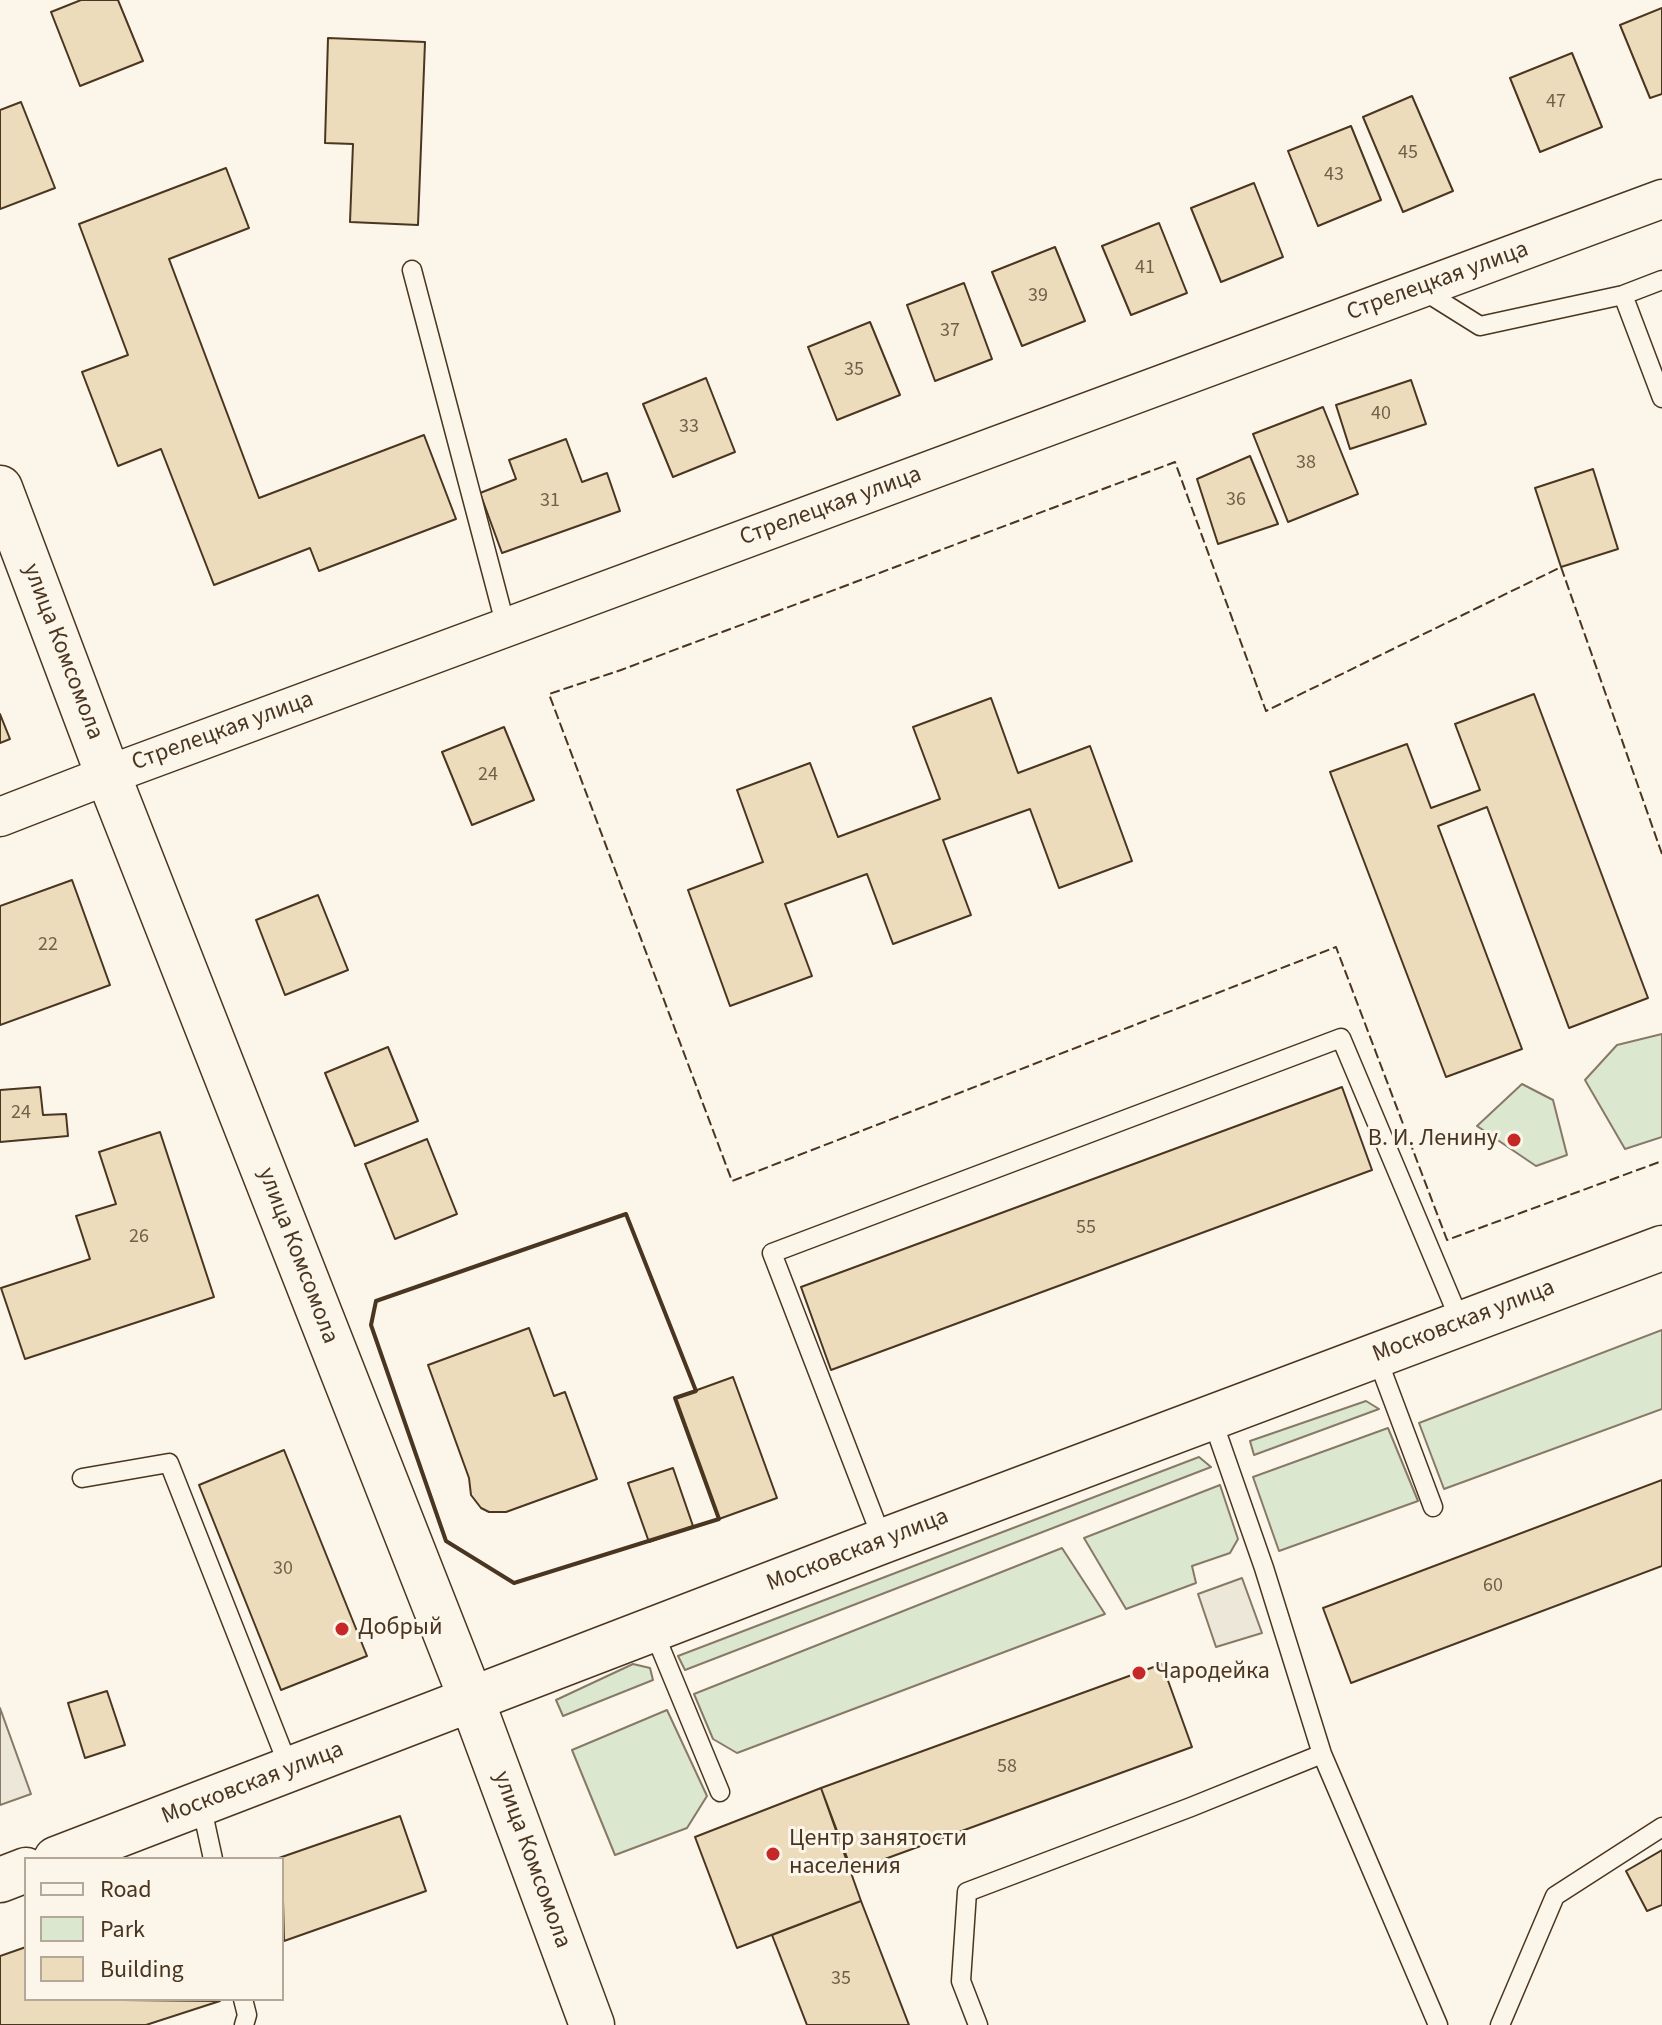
<!DOCTYPE html>
<meta charset="utf-8">
<style>
body{margin:0}
#map{position:relative;width:1662px;height:2025px;overflow:hidden;background:#fbf6e9;font-family:"Source Sans 3",sans-serif}
canvas{display:block}
.legend{position:absolute;left:24px;top:1857px;width:260px;height:144px;box-sizing:border-box;background:#fbf6e9;border:2px solid #b4a999;margin:0;padding:10px 14px;list-style:none;font-size:24px;color:#4a3520}
.legend li{display:flex;align-items:center;gap:16px;height:40px}
.legend b{width:40px;border:2px solid #b4a999}
</style>
<div id="map">
<canvas width="1662" height="2025"></canvas>
<ul class="legend">
<li><b style="height:10px;background:#fbf6e9"></b>Road</li>
<li><b style="height:22px;background:#dce7d0"></b>Park</li>
<li><b style="height:22px;background:#ecdcbc"></b>Building</li>
</ul>
</div>
<script>
const ctx = document.querySelector('canvas').getContext('2d');
ctx.lineJoin = 'round';
function fill(path, color) { ctx.fillStyle = color; ctx.fill(path, 'evenodd'); }
function strokePath(path, color, width, dash) { ctx.strokeStyle = color; ctx.lineWidth = width; ctx.lineCap = dash ? 'butt' : 'round'; ctx.setLineDash(dash || []); ctx.stroke(path); }
function label(font, color, halo, rows, align = 'center') {
  ctx.font = font + ' "Source Sans 3",sans-serif'; ctx.lineWidth = 6; ctx.setLineDash([]); ctx.textBaseline = 'middle'; ctx.strokeStyle = halo; ctx.fillStyle = color; for (const [text, x, y, turn = 0] of rows) {
    ctx.save(); ctx.translate(x, y); ctx.rotate((+turn || 0) * Math.PI / 180); ctx.textAlign = isNaN(turn) ? turn : align; if (halo) ctx.strokeText(text, 0, 0); ctx.fillText(text, 0, 0); ctx.restore();
  }
}
const green = new Path2D(`
 M1662 1034V1137L1625 1149 1585 1080 1617 1045Z
 M1522 1084 1553 1100 1567 1155 1536 1166 1477 1126Z
 M1662 1330V1409L1444 1489 1419 1423Z
 M1366 1401 1379 1409 1254 1455 1250 1441Z
 M1388 1428 1418 1501 1279 1551 1253 1477Z
 M1199 1457 1211 1467 685 1670 678 1656Z
 M1220 1485 1238 1539 1230 1553 1192 1566 1196 1583 1126 1609 1084 1538Z
 M1062 1548 1105 1614 737 1753 713 1739 694 1694Z
 M633 1664 650 1668 653 1680 563 1716 556 1700Z
 M667 1710 707 1796 687 1828 615 1855 572 1750Z`);
fill(green, '#dce7d0');
strokePath(green, '#887966', 2);
const parking = new Path2D(`
 M1242 1578 1262 1633 1216 1647 1198 1594Z
 M0 1708 31 1794 0 1805Z`);
fill(parking, '#ede7d9');
strokePath(parking, '#887966', 2);
const building = new Path2D(`
 M81 0H118L143 61 80 86 51 12Z
 M1662 8V94L1650 98 1620 25Z
 M328 38 425 42 418 225 350 222 353 144 325 143Z
 M1572 53 1602 127 1540 152 1510 78Z
 M1412 96 1453 191 1403 212 1363 117Z
 M21 102 55 188 0 209V110Z
 M1351 126 1381 200 1318 226 1288 151Z
 M226 168 249 228 169 259 259 498 424 435 456 519 319 571 310 548 214 585 161 449 118 466 82 372 128 355 79 224Z
 M1254 183 1283 257 1221 282 1191 208Z
 M1159 223 1187 293 1131 315 1102 246Z
 M1055 247 1085 321 1022 346 992 272Z
 M964 283 992 359 935 381 907 305Z
 M870 322 900 395 837 420 808 347Z
 M706 378 735 452 673 477 643 404Z
 M1411 380 1426 424 1350 449 1336 405Z
 M1323 407 1358 494 1288 522 1253 434Z
 M566 439 582 482 607 473 620 511 502 553 480 493 516 479 509 460Z
 M1250 456 1278 524 1218 544 1197 479Z
 M1593 469 1618 549 1561 567 1535 488Z
 M1534 694 1648 998 1569 1028 1487 807 1438 826 1522 1049 1446 1077 1330 772 1407 744 1431 808 1480 790 1455 724Z
 M991 698 1018 773 1090 746 1132 861 1059 888 1030 809 943 840 971 915 893 944 867 874 785 904 812 976 730 1006 688 890 763 862 737 790 810 763 838 837 940 799 913 727Z
 M0 714 10 739 0 743Z
 M504 727 534 800 472 825 442 752Z
 M72 880 110 985 0 1025V906Z
 M318 895 348 970 285 995 256 920Z
 M388 1047 418 1121 355 1146 325 1073Z
 M40 1087 43 1115 66 1114 68 1136 0 1142V1090Z
 M1342 1087 1372 1170 831 1370 801 1287Z
 M160 1132 214 1297 25 1359 1 1288 90 1259 76 1216 116 1204 99 1152Z
 M427 1139 457 1214 395 1239 365 1164Z
 M529 1328 554 1396 565 1392 597 1479 506 1512H489L481 1508 471 1495 469 1478 428 1365Z
 M733 1377 777 1498 719 1519 675 1398Z
 M284 1450 367 1656 281 1690 199 1485Z
 M673 1468 693 1526 649 1542 628 1483Z
 M1662 1480V1566L1351 1683 1323 1608Z
 M1162 1664 1192 1747 852 1871 821 1788Z
 M107 1691 125 1745 85 1758 68 1703Z
 M821 1788 861 1901 737 1948 695 1837Z
 M400 1816 426 1891 284 1941 282 1859H276Z
 M1662 1850V1905L1647 1911 1626 1871Z
 M861 1901 909 2025H807L772 1935Z
 M26 1947V1999L220 2001 146 2025H0V1956Z`);
fill(building, '#ecdcbc');
strokePath(building, '#4a3520', 2);
const service = new Path2D(`
 M412 270 506 627
 M1421 289 1480 326 1623 295 1662 280
 M1623 295 1662 398
 M1376 1355 1433 1507
 M1211 1416 1264 1568 1322 1754 1438 2025
 M82 1478 169 1463 290 1770
 M883 1541 772 1253 1341 1038 1461 1323
 M653 1630 720 1792
 M201 1804 213 1859
 M243 1999 247 2015 244 2025
 M978 2025 961 1981 967 1892 1191 1807 1322 1754
 M1500 2025 1555 1896 1662 1827`);
const minor = new Path2D(`
 M0 817 108 775 1662 199`);
const tertiary = new Path2D(`
 M0 488 108 775 472 1701 592 2025
 M56 1859 883 1541 1662 1248
 M0 1880 26 1870`);
strokePath(service, '#4a3520', 21);
strokePath(minor, '#4a3520', 41);
strokePath(tertiary, '#4a3520', 47);
strokePath(service, '#fbf6e9', 18);
strokePath(minor, '#fbf6e9', 38);
strokePath(tertiary, '#fbf6e9', 44);
strokePath(new Path2D(`
 M1662 854 1561 567 1266 711 1175 462 621 670 549 694 732 1181 1336 947 1447 1240 1662 1161`), '#4a3520', 2, [10, 4]);
strokePath(new Path2D(`
 M626 1214 696 1391 675 1398 719 1519 514 1583 446 1541 371 1325 376 1301Z`), '#4a3520', 4);
for (const [x, y, r, color] of [
 [1514,1140,8,"#c62828"],
 [342,1629,8,"#c62828"],
 [1139,1673,8,"#c62828"],
 [773,1854,8,"#c62828"]
]) { const dot = new Path2D(); dot.arc(x, y, r, 0, 2 * Math.PI); ctx.fillStyle = color; ctx.fill(dot); strokePath(dot, '#fbf6e9', 3); }
label('20px', '#725f47', null, [
 ["47",1556,103],
 ["45",1408,154],
 ["43",1334,176],
 ["41",1145,269],
 ["39",1038,297],
 ["37",950,332],
 ["35",854,371],
 ["40",1381,415],
 ["33",689,428],
 ["38",1306,464],
 ["36",1236,501],
 ["31",550,502],
 ["24",488,776],
 ["22",48,946],
 ["24",21,1114],
 ["55",1086,1229],
 ["26",139,1238],
 ["30",283,1570],
 ["60",1493,1587],
 ["58",1007,1768],
 ["35",841,1980]
]);
label('24px', '#4a3520', '#fbf6e9', [
 ["Стрелецкая улица",1438,282,-20],
 ["Стрелецкая улица",831,507,-20],
 ["улица Комсомола",62,652,69],
 ["Стрелецкая улица",223,732,-20],
 ["улица Комсомола",297,1256,69],
 ["Московская улица",1464,1322,-21],
 ["Московская улица",858,1551,-21],
 ["Московская улица",253,1784,-21],
 ["улица Комсомола",531,1860,70]
]);
label('24px', '#4a3520', '#fbf6e9', [
 ["В. И. Ленину",1498,1140,"right"],
 ["Добрый",358,1629],
 ["Чародейка",1155,1673],
 ["Центр занятости",789,1840],
 ["населения",789,1868]
], 'left');
</script>
